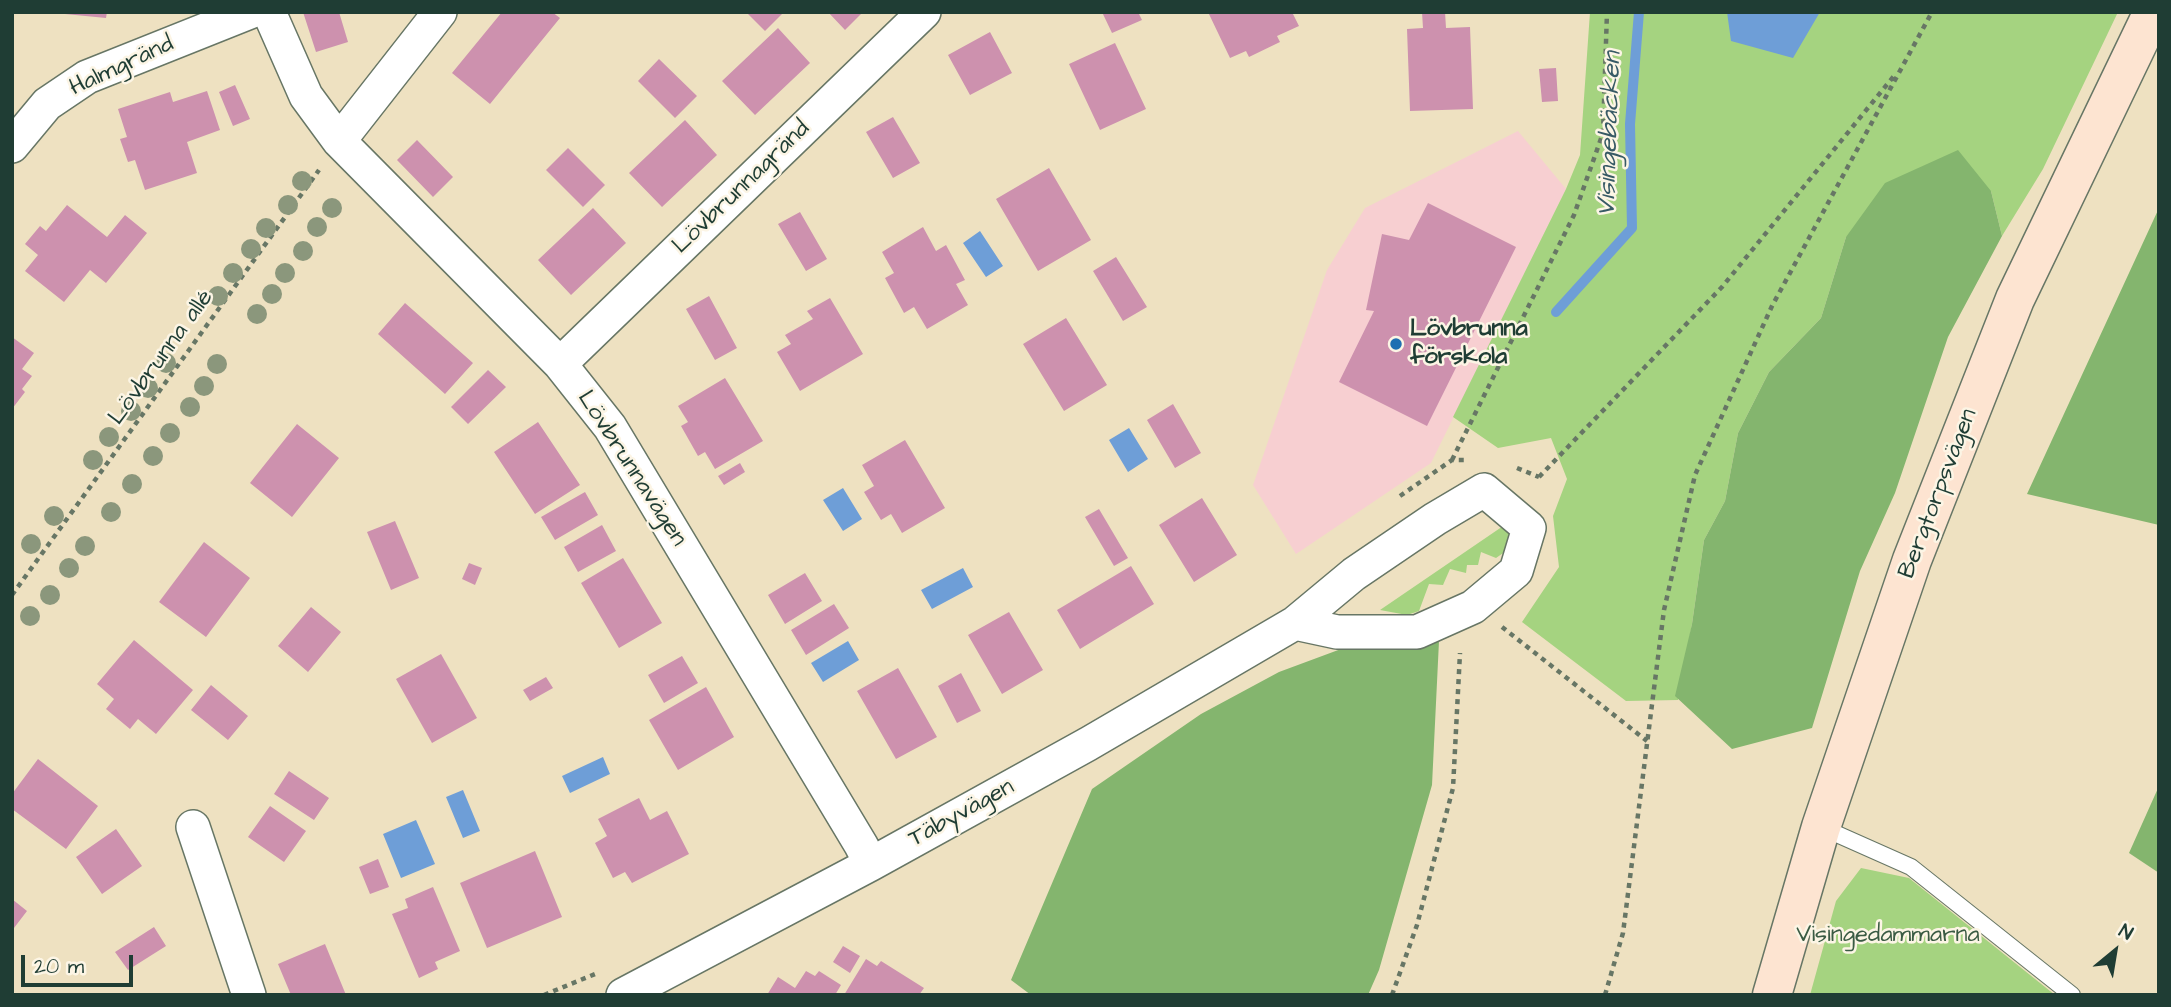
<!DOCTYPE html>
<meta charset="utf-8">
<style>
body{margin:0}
#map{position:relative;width:2171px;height:1007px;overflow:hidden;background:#eee1c1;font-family:"Architects Daughter",sans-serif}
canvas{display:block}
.frame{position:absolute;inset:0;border:14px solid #1f3d34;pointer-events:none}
.north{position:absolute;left:2080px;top:916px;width:70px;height:70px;-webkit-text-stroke:5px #fcf5e5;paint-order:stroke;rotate:30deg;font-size:19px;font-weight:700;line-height:28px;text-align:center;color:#1f3d34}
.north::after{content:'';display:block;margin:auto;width:24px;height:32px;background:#1f3d34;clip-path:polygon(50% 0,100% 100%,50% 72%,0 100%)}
.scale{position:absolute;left:21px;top:955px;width:112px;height:32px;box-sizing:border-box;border:4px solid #1f3d34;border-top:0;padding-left:9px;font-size:21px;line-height:24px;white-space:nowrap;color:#1f3d34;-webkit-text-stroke:5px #fcf5e5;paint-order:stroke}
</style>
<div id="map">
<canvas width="2171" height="1007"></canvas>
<div class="frame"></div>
<div class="north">N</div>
<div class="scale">20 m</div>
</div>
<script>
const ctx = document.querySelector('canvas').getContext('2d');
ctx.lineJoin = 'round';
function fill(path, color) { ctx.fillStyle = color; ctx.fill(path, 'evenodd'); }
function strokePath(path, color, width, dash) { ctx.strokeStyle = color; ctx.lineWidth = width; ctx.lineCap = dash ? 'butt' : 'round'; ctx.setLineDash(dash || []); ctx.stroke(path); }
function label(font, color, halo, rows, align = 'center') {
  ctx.font = font + ' "Architects Daughter",sans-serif'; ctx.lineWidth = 5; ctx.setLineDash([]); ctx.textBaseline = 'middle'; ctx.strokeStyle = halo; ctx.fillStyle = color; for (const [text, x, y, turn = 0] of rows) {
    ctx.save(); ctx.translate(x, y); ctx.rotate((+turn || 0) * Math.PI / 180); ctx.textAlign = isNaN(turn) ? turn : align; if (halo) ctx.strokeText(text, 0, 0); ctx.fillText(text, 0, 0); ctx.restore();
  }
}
fill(new Path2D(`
 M1518 131 1566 189 1431 463 1296 554 1253 485 1327 270 1365 208Z`), '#f7cfd1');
fill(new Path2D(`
 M1590 12H2118L2043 169 2002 236 1991 191 1846 237 1821 318 1769 372 1738 433 1725 501 1704 540 1692 624 1678 700 1626 701 1522 622 1559 567 1553 516 1567 479 1551 438 1498 448 1453 417 1566 189 1580 155Z
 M1509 522V549L1496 558 1481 552 1478 565H1467L1466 573 1450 569 1443 585 1429 584 1419 611 1407 615 1380 610Z
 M1861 868 1909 878 2055 995H1810L1836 901Z`), '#a5d380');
fill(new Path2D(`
 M1958 150 1991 191 2002 236 1948 337 1895 493 1860 571 1812 728 1732 749 1675 696 1692 624 1704 540 1725 501 1738 433 1769 372 1821 318 1846 237 1885 183Z
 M2159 208V525L2027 494Z
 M1439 641 1432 785 1379 970 1368 995H1031L1011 980 1092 789 1201 714 1279 672 1341 649 1394 642Z
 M2159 786V873L2129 853Z`), '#84b56e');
fill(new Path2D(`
 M1727 12H1820L1793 58 1731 41Z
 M980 231 1003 266 986 277 963 243Z
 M1129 428 1148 459 1128 472 1109 440Z
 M843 488 862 519 843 531 823 500Z
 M963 568 973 587 932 609 921 590Z
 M848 641 859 660 823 682 811 663Z
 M603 757 610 774 570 793 562 776Z
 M463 790 480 831 463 838 446 797Z
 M416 820 435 864 401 878 383 834Z`), '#6e9ed7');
strokePath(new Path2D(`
 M1556 312 1632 228 1630 124 1639 12`), '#6e9ed7', 10);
fill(new Path2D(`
 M66 12H107L106 18 65 14Z
 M303 12H339L348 42 316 52Z
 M502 12H552L560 18 490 104 452 73Z
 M746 12H784L765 31Z
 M828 12H863L845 30Z
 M1102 12H1138L1142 20 1112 33Z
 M1208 12H1292L1299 26 1277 36 1280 42 1249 57 1246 51 1230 58Z
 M1422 12H1445L1446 28 1470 27 1473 109 1410 111 1407 29 1423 28Z
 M778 28 810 63 755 115 722 81Z
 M990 32 1012 73 970 95 948 55Z
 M1115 43 1146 109 1100 130 1069 64Z
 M659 59 697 96 675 118 638 81Z
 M1556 68 1558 101 1542 102 1539 69Z
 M235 85 250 119 233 126 219 92Z
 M207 91 220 130 187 142 197 173 145 190 135 160 128 162 120 139 127 137 118 109 170 92 173 102Z
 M893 117 920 163 893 178 866 132Z
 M685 120 717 155 662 207 629 173Z
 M417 140 453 177 433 197 397 160Z
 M568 148 605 185 583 207 546 170Z
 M1049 168 1091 240 1038 271 996 199Z
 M1428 203 1516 247 1427 426 1339 382 1374 311 1366 310 1382 234 1409 240Z
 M67 205 107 237 125 215 147 233 106 283 90 270 64 302 25 271 38 255 25 244 40 226 46 231Z
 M593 208 626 243 571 295 538 260Z
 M800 212 827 259 806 271 778 224Z
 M923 227 936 251 946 245 965 280 956 284 968 305 927 329 914 307 904 313 885 278 894 273 882 252Z
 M1116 257 1147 307 1123 321 1093 271Z
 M709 296 737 348 715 360 686 309Z
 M830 298 863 354 800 391 777 352 791 344 785 335 813 319 807 311Z
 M405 303 473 363 445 394 378 334Z
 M1066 318 1107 385 1064 411 1023 344Z
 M12 337 34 353 22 369 32 376 22 389 25 392 12 409Z
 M488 370 506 387 468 424 451 407Z
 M725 378 763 441 715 469 705 452 698 456 681 426 688 422 678 406Z
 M1173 404 1201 453 1175 468 1147 420Z
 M538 422 580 485 535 514 494 452Z
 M297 424 339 458 292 517 250 483Z
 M905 440 945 508 902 533 891 514 881 520 864 492 874 486 862 465Z
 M740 463 745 472 724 485 718 476Z
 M585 492 598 515 555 540 541 517Z
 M1202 498 1237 555 1194 582 1159 525Z
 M1099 509 1128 558 1114 566 1085 517Z
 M395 521 419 578 391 590 367 532Z
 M602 525 616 551 578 572 564 547Z
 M204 542 250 578 206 637 159 602Z
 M623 558 662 623 619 648 581 583Z
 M469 563 482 568 475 585 462 579Z
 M1131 566 1154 604 1080 649 1057 610Z
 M805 573 822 601 785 624 768 595Z
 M834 604 849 628 806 655 791 630Z
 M311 607 341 632 308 672 278 646Z
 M1009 612 1043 670 1002 694 968 635Z
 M134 640 193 690 156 734 138 719 130 729 106 709 114 699 97 684Z
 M441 654 477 718 432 743 396 679Z
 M682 656 698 683 664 703 648 675Z
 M898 668 937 737 896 759 857 691Z
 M961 673 981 711 957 723 938 686Z
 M546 677 553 688 530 701 523 690Z
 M211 685 248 716 228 740 191 710Z
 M706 687 734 737 678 770 649 720Z
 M38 759 98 806 66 849 12 809V794Z
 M289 771 329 798 314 820 274 794Z
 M639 798 650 820 667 811 689 854 632 883 625 872 613 878 595 843 607 836 598 819Z
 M270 806 306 831 284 862 248 837Z
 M116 829 142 866 102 894 76 857Z
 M535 851 562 917 487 948 460 883Z
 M378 859 389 887 370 894 359 867Z
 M433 887 460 951 435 962 438 969 419 978 392 914 408 908 405 899Z
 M12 899 27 911 14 928 12 927Z
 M154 927 166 946 128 970 115 952Z
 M325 944 346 995H291L278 964Z
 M843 946 860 956 850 973 833 962Z
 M866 959 877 966 881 961 924 988 919 995H844Z
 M806 971 815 976 819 971 841 985 835 995H767L778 977 795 988Z`), '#cd91ae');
const lane = new Path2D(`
 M1821 827 1911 867 2072 995`);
const street = new Path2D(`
 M269 12 306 96 339 141 560 364 610 427 861 845 871 864
 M339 141 440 12
 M12 146 47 104 87 77 250 12
 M560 364 924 12
 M193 827 249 995
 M623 995 871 864 1088 744 1295 623 1354 574 1435 519 1484 490 1529 528 1516 571 1473 607 1417 632H1337L1295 623`);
const secondary = new Path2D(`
 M1772 995 1821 827 1912 560 2015 299 2153 12`);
strokePath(lane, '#677665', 18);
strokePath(street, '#677665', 36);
strokePath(secondary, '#677665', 41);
strokePath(new Path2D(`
 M1452 460 1574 215 1603 133 1607 12
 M1517 468 1539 477
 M1539 477 1722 287 1894 76
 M1400 496 1452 460H1464
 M12 595 319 170
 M1502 627 1647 741
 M544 995 595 974
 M1392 995 1417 925 1453 788 1460 653
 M1605 995 1623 933 1664 610 1695 475 1772 306 1932 12`), '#677665', 4.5, [5, 5]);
strokePath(lane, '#fff', 16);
strokePath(street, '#fff', 33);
strokePath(secondary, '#fde4d1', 38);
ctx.fillStyle = '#8b977c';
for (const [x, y] of [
 [302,181],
 [288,205],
 [332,208],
 [317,227],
 [266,228],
 [251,249],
 [303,251],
 [233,273],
 [285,273],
 [272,294],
 [218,296],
 [257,314],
 [166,363],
 [217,364],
 [204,386],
 [148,388],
 [190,407],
 [131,411],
 [170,433],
 [109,437],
 [153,456],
 [93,460],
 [132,484],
 [111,512],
 [54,516],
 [31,544],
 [85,546],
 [69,568],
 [50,595],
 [30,616]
]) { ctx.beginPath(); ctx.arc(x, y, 10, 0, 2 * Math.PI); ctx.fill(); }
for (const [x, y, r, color] of [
 [1396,344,7,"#1f6fb2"]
]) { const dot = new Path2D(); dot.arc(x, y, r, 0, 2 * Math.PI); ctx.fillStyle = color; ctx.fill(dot); strokePath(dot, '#fcf5e5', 2.5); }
label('24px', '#1f3d34', '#fcf5e5', [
 ["Halmgränd",122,67,-25],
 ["Lövbrunnagränd",742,188,-44],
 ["Lövbrunna allé",162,358,-54],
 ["Lövbrunnavägen",631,469,57],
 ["Bergtorpsvägen",1939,494,-69],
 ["Täbyvägen",962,814,-29]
]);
label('bold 24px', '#1f3d34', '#fcf5e5', [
 ["Lövbrunna",1410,330],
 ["förskola",1410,358]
], 'left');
label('24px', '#3a5b43', '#fcf5e5', [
 ["Visingedammarna",1888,936]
]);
label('italic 26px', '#375a65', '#fcf5e5', [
 ["Visingebäcken",1611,134,-88]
]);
</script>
